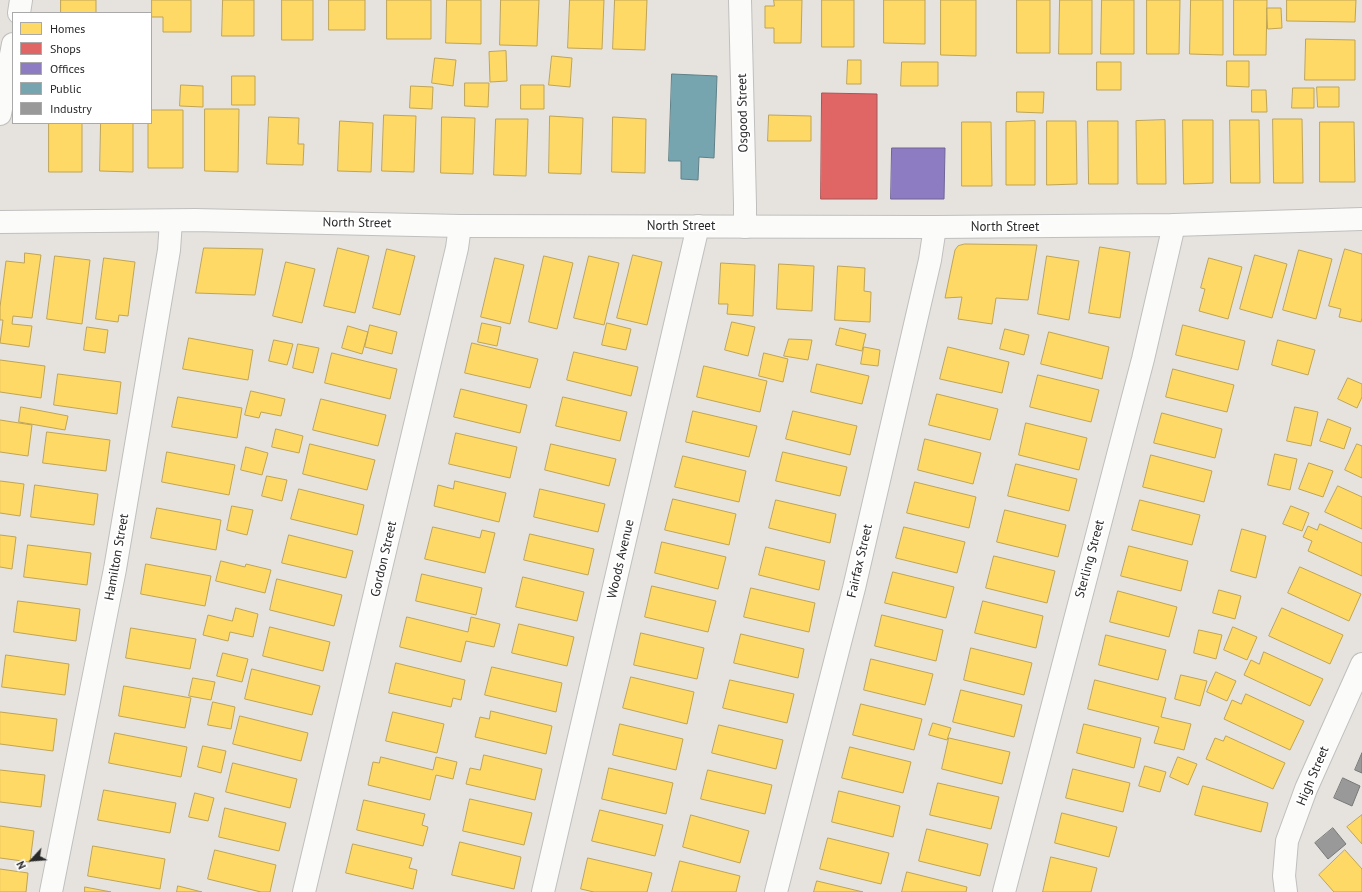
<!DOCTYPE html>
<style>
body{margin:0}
#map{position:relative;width:1362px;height:892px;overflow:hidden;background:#e6e3de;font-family:"PT Sans",sans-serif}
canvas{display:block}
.legend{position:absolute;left:12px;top:12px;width:140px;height:112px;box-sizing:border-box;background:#fff;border:1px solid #a9a9a9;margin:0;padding:5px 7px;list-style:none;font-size:12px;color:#292929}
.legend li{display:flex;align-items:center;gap:8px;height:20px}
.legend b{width:20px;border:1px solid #a9a9a9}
.north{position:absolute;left:12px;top:840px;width:40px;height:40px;-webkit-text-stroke:3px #fff;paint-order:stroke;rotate:244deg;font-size:11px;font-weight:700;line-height:16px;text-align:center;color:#292929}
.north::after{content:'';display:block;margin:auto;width:14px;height:18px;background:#292929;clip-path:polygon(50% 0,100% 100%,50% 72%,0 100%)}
</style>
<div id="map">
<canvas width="1362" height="892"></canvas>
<ul class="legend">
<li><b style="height:11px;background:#ffd966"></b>Homes</li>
<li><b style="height:11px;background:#e06666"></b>Shops</li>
<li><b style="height:11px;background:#8e7cc3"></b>Offices</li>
<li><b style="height:11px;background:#76a5af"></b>Public</li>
<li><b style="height:11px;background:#999"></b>Industry</li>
</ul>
<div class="north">N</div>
</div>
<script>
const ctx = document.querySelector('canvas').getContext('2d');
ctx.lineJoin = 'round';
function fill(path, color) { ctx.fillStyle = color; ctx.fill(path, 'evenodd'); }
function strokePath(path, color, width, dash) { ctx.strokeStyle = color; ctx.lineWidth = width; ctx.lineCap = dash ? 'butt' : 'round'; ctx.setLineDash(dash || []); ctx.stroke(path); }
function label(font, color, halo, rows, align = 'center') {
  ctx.font = font + ' "PT Sans",sans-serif'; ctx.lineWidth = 4; ctx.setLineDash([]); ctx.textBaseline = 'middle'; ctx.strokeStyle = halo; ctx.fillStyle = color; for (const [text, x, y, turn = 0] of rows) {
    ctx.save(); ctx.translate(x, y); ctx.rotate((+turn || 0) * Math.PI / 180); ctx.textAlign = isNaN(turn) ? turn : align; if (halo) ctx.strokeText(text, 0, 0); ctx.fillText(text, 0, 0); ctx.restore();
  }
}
const homes = new Path2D(`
 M61 0H96V13H61Z
 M152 0H191V32H163V17H152Z
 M223 0H254V36H222Z
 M282 0H313V40H282Z
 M329 0H365V30H329Z
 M387 0H431V39H387Z
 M447 0H481V44L446 43Z
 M501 0H539L537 46 500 45Z
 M570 0H604L602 49 568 48Z
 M615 0H647L645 50 613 49Z
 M774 0H802L801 43H774V28H765V6H774Z
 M822 0H854V47H822Z
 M884 0H925V44L884 43Z
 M941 0H976V56L941 55Z
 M1017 0H1050V53H1017Z
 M1060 0H1092V54H1059Z
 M1102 0H1134V54H1101Z
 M1147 0H1180L1179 54H1147Z
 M1191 0H1223V55L1190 54Z
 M1234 0H1267L1266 55H1234Z
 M1287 0H1356L1355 22 1287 21Z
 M1267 8H1281L1282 28 1268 29Z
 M1306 39 1355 40V80H1305Z
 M506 51 507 81 490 82 489 52Z
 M552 56 572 58 570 87 549 85Z
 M435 58 456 60 453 86 432 83Z
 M848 60H861V84H847Z
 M1227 61H1249V87L1227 86Z
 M902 62H938V86H901Z
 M1097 62H1121V90H1097Z
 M232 76H255V105H232Z
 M465 83H489L488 107 465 106Z
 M181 85 203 86V107L180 106Z
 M521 85H544V109H521Z
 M411 86 433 87 432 109 410 108Z
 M1317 87H1339V107H1318Z
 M1293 88H1314V108H1292Z
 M1252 90H1266L1267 112H1252Z
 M1017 92H1044L1043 113 1017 112Z
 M205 109H239L238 172 205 171Z
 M151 110H183V168H148V123H151Z
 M384 115 416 116 414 172 382 171Z
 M769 115 811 116V141H768Z
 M550 116 583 118 581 174 549 173Z
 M269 117 299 118 298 144H304L303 165 267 164Z
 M442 117 475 118 473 174 441 173Z
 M613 117 646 119 645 173 612 172Z
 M496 119H528L526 176 494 175Z
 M1273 119H1302L1303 183H1274Z
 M1165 120 1166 184H1137L1136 121Z
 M1183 120H1213V183L1184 184Z
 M1230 120H1259L1260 183H1231Z
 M340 121 373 123 371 172 338 171Z
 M1035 121V185H1006V122Z
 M1047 121H1076L1077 184 1047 185Z
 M1088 121H1118V184H1089Z
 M962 122H991L992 186H962Z
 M1320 122H1354L1355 182H1320Z
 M49 123H82V172H49Z
 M101 123H133V172L100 171Z
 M965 244 1037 245 1028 300 996 298 992 324 958 319 962 297 945 298 955 250 958 246Z
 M1100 247 1130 252 1120 318 1089 313Z
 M204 248 263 249 255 295 196 293Z
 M338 248 369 256 355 313 324 306Z
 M387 249 415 256 400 315 373 308Z
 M1345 249 1362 254V318L1361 322 1339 317 1341 309 1329 306Z
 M1299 250 1332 259 1316 319 1283 310Z
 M25 253 41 255 32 318 13 316 12 324 32 326 29 347 0 343 3 320H0V307L6 261 24 263Z
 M633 255 662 262 647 325 617 318Z
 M1255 255 1287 264 1272 318 1240 309Z
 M55 256 90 260 82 324 47 319Z
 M544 256 573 263 557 329 529 322Z
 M589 256 619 263 604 325 574 318Z
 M1047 256 1079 261 1069 320 1038 314Z
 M104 258 135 262 128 316 119 315 118 322 96 319Z
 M495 258 524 265 510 324 481 317Z
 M1209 258 1242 267 1228 319 1199 311 1205 289 1201 288Z
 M286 262 315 269 302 323 273 316Z
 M721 263 755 265 753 316 727 314 728 304H719Z
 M779 264 814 266 812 311 777 309Z
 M838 266 865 268 864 291 871 292 870 322 835 320Z
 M732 322 755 327 748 356 725 350Z
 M482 323 501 327 497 346 478 342Z
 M607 323 631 329 626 350 602 345Z
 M370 325 397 332 392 354 365 347Z
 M1183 325 1245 341 1238 370 1176 355Z
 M348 326 368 332 362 354 342 348Z
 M87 327 108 330 105 353 84 350Z
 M840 328 866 334 862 351 836 345Z
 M1005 329 1029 335 1024 355 1000 349Z
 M1049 332 1109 347 1102 379 1041 364Z
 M189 338 253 350 248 380 183 369Z
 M789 339 812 340 808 360 784 356Z
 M274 340 293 344 287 365 269 361Z
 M1278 340 1315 350 1308 375 1272 365Z
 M472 343 538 359 530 388 465 373Z
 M298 344 319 348 313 373 293 368Z
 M864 347 880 350 878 366 861 364Z
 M948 347 1009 362 1002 393 940 379Z
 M574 352 638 367 631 396 567 380Z
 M332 353 397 369 390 399 325 383Z
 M764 353 788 359 783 382 759 376Z
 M0 360 45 366 41 398 0 392Z
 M817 364 869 376 862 404 811 392Z
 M704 366 767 381 760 412 697 397Z
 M1173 369 1234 385 1227 412 1166 397Z
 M58 374 121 382 117 414 54 405Z
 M1038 375 1099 390 1091 422 1030 407Z
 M1348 378 1362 384V397L1357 408 1338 399Z
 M461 389 527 405 520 433 454 417Z
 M251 391 285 399 281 416 261 412 259 418 245 415Z
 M937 394 998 409 990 440 929 425Z
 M178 397 242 408 237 438 172 427Z
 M563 397 627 412 620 441 556 426Z
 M321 399 386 415 378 446 313 430Z
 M21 407 68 416 65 430 19 422Z
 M1295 407 1318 412 1311 446 1287 441Z
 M693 411 757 426 749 457 686 442Z
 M793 411 857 426 850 455 786 439Z
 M1162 413 1222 429 1215 458 1154 443Z
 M1328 419 1351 428 1344 449 1320 441Z
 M0 420 32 425 28 456 0 452Z
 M1026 423 1087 438 1079 470 1019 455Z
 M276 429 303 436 299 453 272 447Z
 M47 432 110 440 106 471 43 463Z
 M456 433 517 447 510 478 449 464Z
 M925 439 981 453 973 484 918 470Z
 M310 444 375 460 367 490 303 474Z
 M551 444 616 459 609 486 545 470Z
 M1357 444 1362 446V478L1345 470Z
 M246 447 268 453 262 475 241 470Z
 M167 452 235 465 229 495 162 482Z
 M783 452 847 467 840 496 776 481Z
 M1275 454 1297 459 1290 490 1268 485Z
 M1151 455 1212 471 1204 502 1143 487Z
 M683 456 746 471 739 502 675 487Z
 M1309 463 1333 471 1323 497 1299 489Z
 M1016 464 1077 479 1069 511 1008 496Z
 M267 476 287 480 282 501 262 496Z
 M0 481 24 484 20 516 0 513Z
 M455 481 506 493 499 522 434 506 438 485 453 489Z
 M915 482 976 497 969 528 907 513Z
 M35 485 98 494 94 525 31 517Z
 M1338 486 1362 497V529L1325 512Z
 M299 489 364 505 357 535 291 519Z
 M540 489 605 504 598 532 534 517Z
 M673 499 736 514 729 545 665 530Z
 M776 500 836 514 830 543 769 528Z
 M1140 500 1200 515 1192 545 1132 530Z
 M232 506 253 510 247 535 227 530Z
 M1291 506 1309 513 1302 531 1283 524Z
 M157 508 221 520 216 550 151 538Z
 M1005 510 1066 525 1058 557 997 542Z
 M1320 524 1362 543V576L1308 551 1312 541 1303 537 1308 526 1317 530Z
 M433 527 480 538 482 530 495 533 485 573 425 559Z
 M904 527 965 542 957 573 896 558Z
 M1242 529 1266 536 1256 578 1231 571Z
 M530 534 594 549 588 575 524 560Z
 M0 535 16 537 12 569 0 567Z
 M289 535 353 551 346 578 282 563Z
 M662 542 726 557 718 589 655 573Z
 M28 545 91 553 87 585 24 577Z
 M1129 546 1188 561 1181 591 1121 576Z
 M766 547 825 561 819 590 759 575Z
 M994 556 1055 571 1047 603 986 588Z
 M221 561 245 567 246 564 271 570 265 593 216 581Z
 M146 564 211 576 205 606 141 594Z
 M1300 567 1361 594 1349 621 1288 593Z
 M893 572 954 587 946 618 885 603Z
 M422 574 482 588 476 615 416 601Z
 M523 577 584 592 577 621 516 607Z
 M277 579 342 595 334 626 270 610Z
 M652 586 716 601 708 632 645 617Z
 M751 588 815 603 809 632 744 617Z
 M1219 590 1241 596 1235 619 1213 613Z
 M1118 591 1177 607 1169 637 1110 622Z
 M18 601 80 609 76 641 14 632Z
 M983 601 1043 616 1036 648 975 633Z
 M236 608 258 614 253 637 230 632 228 641 203 635 208 615 232 621Z
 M1282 608 1343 635 1330 664 1269 636Z
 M882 615 943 630 936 661 875 646Z
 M407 617 468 632 471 617 500 624 494 647 466 641 461 662 400 647Z
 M519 624 574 637 567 666 512 653Z
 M270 627 330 642 323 671 263 656Z
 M1233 627 1257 637 1247 660 1224 650Z
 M131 628 196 639 190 669 126 658Z
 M1199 630 1222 635 1216 659 1194 653Z
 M641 633 704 648 697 679 634 665Z
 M741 634 804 649 798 678 734 663Z
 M1106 635 1166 650 1158 680 1099 665Z
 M971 648 1032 663 1024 695 964 680Z
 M1264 652 1323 679 1310 706 1244 675 1251 660 1259 664Z
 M223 653 248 659 242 682 217 676Z
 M6 655 69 664 65 695 2 687Z
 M871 659 933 674 925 705 864 690Z
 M396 663 465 680 461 700 453 698 451 707 389 693Z
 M492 667 562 683 556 712 485 695Z
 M252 669 320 686 312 715 245 699Z
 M1216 672 1236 681 1227 701 1207 692Z
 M1181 675 1207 681 1200 706 1175 699Z
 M631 677 694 692 687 724 623 708Z
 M193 678 215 682 211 700 189 696Z
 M730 680 794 694 787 723 723 708Z
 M1095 680 1166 698 1161 717 1191 724 1184 750 1154 743 1159 727 1088 709Z
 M124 686 191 698 185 728 119 716Z
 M961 690 1022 705 1014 737 953 722Z
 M1246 694 1304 721 1290 750 1224 719 1232 700 1241 704Z
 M213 702 235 707 231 729 208 725Z
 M861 704 922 719 914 750 853 735Z
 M491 711 552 726 546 754 475 737 480 717 489 719Z
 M0 712 57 719 53 751 0 744Z
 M393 712 444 724 437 753 386 741Z
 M240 716 308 733 301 761 233 744Z
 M933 723 951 728 947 740 929 735Z
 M620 724 683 739 676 770 613 755Z
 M1084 724 1141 738 1134 768 1077 753Z
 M719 725 783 740 776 769 712 753Z
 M115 733 187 747 181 777 109 763Z
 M1226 736 1285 763 1273 789 1206 759 1215 738 1223 741Z
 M949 738 1010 752 1002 784 942 769Z
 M203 746 226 751 221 773 198 767Z
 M850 747 911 762 903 793 842 778Z
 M484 755 542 769 535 800 466 784 470 768 480 770Z
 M381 757 433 770 436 757 457 762 453 779 436 775 430 800 368 785 373 762 379 763Z
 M1178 757 1197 764 1188 785 1170 777Z
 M233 763 297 779 290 808 226 792Z
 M1145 766 1166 772 1160 792 1139 786Z
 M609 768 673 783 666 814 602 799Z
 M1073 769 1130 783 1123 812 1066 798Z
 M0 770 45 775 41 807 0 802Z
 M708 770 772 785 765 814 701 799Z
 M938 783 999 797 991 829 930 815Z
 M1203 786 1268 803 1261 832 1195 815Z
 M104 790 176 803 170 833 98 820Z
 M839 791 900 806 893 837 832 822Z
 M195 793 214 798 208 821 189 817Z
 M470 799 532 813 524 845 463 831Z
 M364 800 425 814 422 825 428 827 423 846 357 830Z
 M225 808 286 823 279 851 219 837Z
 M600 810 663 825 655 856 592 841Z
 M1062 813 1117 827 1109 857 1055 843Z
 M691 815 749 831 740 863 683 847Z
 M1362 815V844L1347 827Z
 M0 826 34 831 30 862 0 858Z
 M927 829 988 844 980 876 919 861Z
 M828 838 889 853 881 884 820 869Z
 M460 842 521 857 514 889 452 875Z
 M353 844 412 858 409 868 417 870 413 889 346 873Z
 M93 846 165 859 160 889 88 876Z
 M215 850 276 865 270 892H261L208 879Z
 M1345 850 1362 869V892H1334L1319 875Z
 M1051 857 1097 868 1091 892H1043Z
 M588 858 652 873 647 892H594L581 889Z
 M680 861 740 876 736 892H672Z
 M0 869 28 873 26 892H0Z
 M907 872 967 887 966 892H902Z
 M817 881 863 892H814Z
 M178 886 202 892H177Z
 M85 887 111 892H85Z`);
fill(homes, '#ffd966');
strokePath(homes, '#bfa454', 1);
const shops = new Path2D(`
 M822 93 877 94V199H821Z`);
fill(shops, '#e06666');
strokePath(shops, '#a95454', 1);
const offices = new Path2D(`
 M892 148H945L944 199H891Z`);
fill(offices, '#8e7cc3');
strokePath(offices, '#706395', 1);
const public = new Path2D(`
 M672 74 717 76 714 158 699 157 698 180 681 179V161H669Z`);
fill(public, '#76a5af');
strokePath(public, '#5f8087', 1);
const industry = new Path2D(`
 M1362 753V773L1355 770Z
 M1343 778 1360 786 1352 806 1334 798Z
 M1333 828 1346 844 1328 859 1315 843Z`);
fill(industry, '#999');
strokePath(industry, '#777', 1);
const minor = new Path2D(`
 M740 0 745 204V227
 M19 13 21 0
 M0 114 13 44
 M51 892 115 569 169 250 171 221
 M304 892 457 248 460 226
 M543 892 698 226
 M776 892 854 588 930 260 935 227
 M1004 892 1143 359 1174 225
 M1286 892 1284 876 1287 841 1306 789 1362 664`);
const tertiary = new Path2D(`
 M0 222 195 220 460 226 935 227 1174 225 1362 219`);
strokePath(minor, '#c0bfbf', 24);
strokePath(tertiary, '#c0bfbf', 24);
strokePath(minor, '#fbfbfa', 22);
strokePath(tertiary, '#fbfbfa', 22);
label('13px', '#292929', '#fff', [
 ["Osgood Street",743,113,-91],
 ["North Street",357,223,1],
 ["North Street",681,226],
 ["North Street",1005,227],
 ["Hamilton Street",117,557,-80],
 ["Gordon Street",384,559,-77],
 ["Woods Avenue",621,559,-77],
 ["Sterling Street",1090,559,-75],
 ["Fairfax Street",860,561,-77],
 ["High Street",1313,776,-67]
]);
</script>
